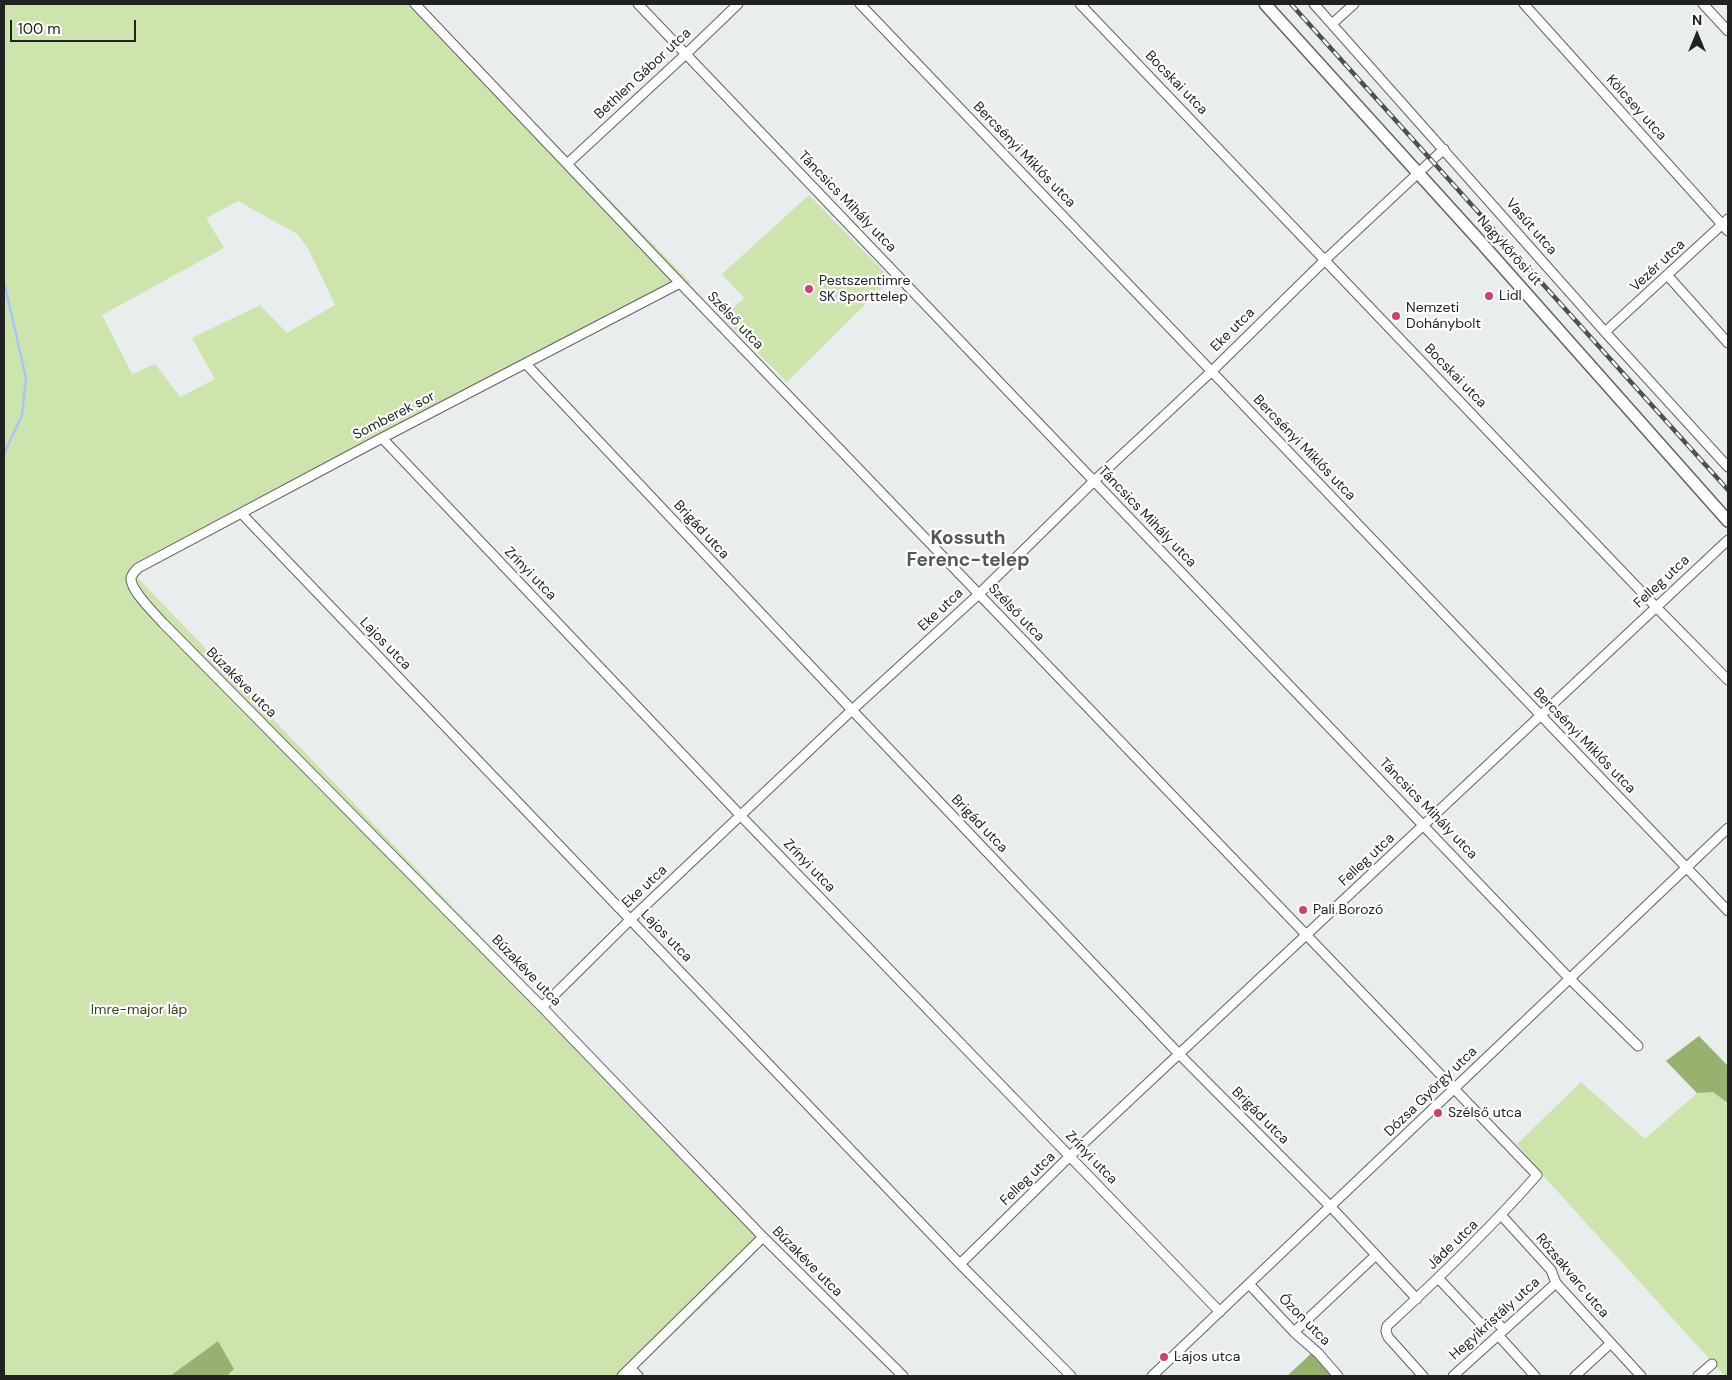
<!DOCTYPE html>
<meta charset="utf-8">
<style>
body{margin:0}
#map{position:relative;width:1732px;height:1380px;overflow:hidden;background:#e9eded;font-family:"DM Sans",sans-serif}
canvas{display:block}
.frame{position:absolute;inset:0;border:5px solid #212222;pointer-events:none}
.north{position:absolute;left:1672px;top:10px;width:50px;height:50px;-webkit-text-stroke:4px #fff;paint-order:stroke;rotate:0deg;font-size:14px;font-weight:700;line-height:20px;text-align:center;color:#212222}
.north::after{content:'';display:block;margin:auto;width:18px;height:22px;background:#212222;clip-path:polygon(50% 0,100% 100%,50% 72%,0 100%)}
.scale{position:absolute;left:10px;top:20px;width:126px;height:22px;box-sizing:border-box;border:2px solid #212222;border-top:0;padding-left:6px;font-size:15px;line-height:18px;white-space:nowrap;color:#212222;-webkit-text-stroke:4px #fff;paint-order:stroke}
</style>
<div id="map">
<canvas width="1732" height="1380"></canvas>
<div class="frame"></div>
<div class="north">N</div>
<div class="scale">100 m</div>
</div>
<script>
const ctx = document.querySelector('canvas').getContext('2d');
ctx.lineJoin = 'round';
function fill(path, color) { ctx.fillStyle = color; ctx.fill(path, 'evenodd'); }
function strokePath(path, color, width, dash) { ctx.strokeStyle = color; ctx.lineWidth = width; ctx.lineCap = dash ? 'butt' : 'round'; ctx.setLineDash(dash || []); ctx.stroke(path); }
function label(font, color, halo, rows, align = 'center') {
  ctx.font = font + ' "DM Sans",sans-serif'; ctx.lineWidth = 4.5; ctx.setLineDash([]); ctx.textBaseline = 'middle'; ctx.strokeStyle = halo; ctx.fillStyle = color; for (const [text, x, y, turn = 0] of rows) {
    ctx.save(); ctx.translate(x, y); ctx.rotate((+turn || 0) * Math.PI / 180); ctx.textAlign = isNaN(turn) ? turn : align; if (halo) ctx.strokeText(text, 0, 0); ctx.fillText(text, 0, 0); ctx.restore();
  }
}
fill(new Path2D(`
 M4 4H419L691 283 599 328 136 576 770 1238 719 1290 629 1376H227L234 1369 218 1341 170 1376H4ZM238 201 297 234 308 248 335 305 287 333 260 305 192 338 215 379 180 397 155 364 132 374 102 315 224 248 206 218Z
 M809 195 891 279 787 382 723 318 744 298 722 274Z
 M1581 1082 1645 1139 1697 1093 1713 1091 1728 1103V1376H1725L1538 1170 1517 1144Z`), '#cde4ad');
fill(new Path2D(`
 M1699 1036 1728 1066V1103L1713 1092 1697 1093 1666 1061Z
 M218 1341 234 1369 227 1376H170Z
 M1316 1349 1340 1376H1287Z`), '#97b26e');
strokePath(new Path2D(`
 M4 282 26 378 22 415 4 454`), '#aac5f8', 2.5);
const minor = new Path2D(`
 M415 4 680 283 1537 1175C1490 1229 1440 1277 1387 1326L1386 1331 1388 1337 1423 1376
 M638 4 1569 978 1638 1046
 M860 4 1728 911
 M1080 4 1656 607 1728 680
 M1314 4 1605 332 1728 467
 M1524 4 1728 231
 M1703 4 1728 31
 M1332 24 1354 4
 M567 164 686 54 738 4
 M1668 276 1728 343
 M680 283 382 438 138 568C135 571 132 574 131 578 130 590 155 614 163 623L542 1007 763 1237 903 1376
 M1605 332 1728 219
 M526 364 852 710 1179 1054 1331 1207 1417 1299
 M382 438 741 816 1220 1312
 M241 513 960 1264 1071 1376
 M542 1007 631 919 852 710 979 594 1094 481 1212 371 1325 260 1444 149
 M1502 1216 1551 1270 1556 1283 1641 1376
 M960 1264 1070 1156 1728 540
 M1438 1278 1485 1328 1495 1320 1504 1330
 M1249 1284 1294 1332 1319 1354 1338 1376
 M1294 1332 1376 1255
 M1498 1335 1535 1376
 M631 1369 638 1376
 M622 1376 763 1237
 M1152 1376 1728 828
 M1453 1376 1556 1283
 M1575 1376 1611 1343
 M1698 1376 1712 1364`);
const major = new Path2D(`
 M1265 4 1477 238 1728 521`);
strokePath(minor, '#606363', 11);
strokePath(major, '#606363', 14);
strokePath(minor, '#fff', 9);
strokePath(major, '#fff', 11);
const rail = new Path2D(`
 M1291 4 1728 490`);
strokePath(rail, '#4e4f4f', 4.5);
strokePath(rail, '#fff', 2.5, [8]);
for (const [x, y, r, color] of [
 [809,289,5,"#d0426e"],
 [1489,296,5,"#d0426e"],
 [1396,316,5,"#d0426e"],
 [1303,910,5,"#d0426e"],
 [1438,1113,5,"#d0426e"],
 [1164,1357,5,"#d0426e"]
]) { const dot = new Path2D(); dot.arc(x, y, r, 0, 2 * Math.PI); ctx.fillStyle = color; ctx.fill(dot); strokePath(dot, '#fff', 2); }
label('14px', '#212222', '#fff', [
 ["Bethlen Gábor utca",643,74,-43],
 ["Bocskai utca",1176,83,46],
 ["Kölcsey utca",1636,108,48],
 ["Bercsényi Miklós utca",1024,155,46],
 ["Táncsics Mihály utca",847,202,46],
 ["Vasút utca",1531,227,49],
 ["Nagykőrösi út",1509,251,48],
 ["Vezér utca",1658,266,-43],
 ["Szélső utca",735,321,46],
 ["Eke utca",1233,330,-45],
 ["Bocskai utca",1455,376,46],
 ["Somberek sor",394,416,-27],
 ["Bercsényi Miklós utca",1304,448,46],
 ["Táncsics Mihály utca",1147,517,46],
 ["Brigád utca",701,530,47],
 ["Zrínyi utca",530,574,46],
 ["Felleg utca",1662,582,-43],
 ["Eke utca",941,610,-43],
 ["Szélső utca",1016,613,46],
 ["Lajos utca",385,644,46],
 ["Búzakéve utca",241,683,45],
 ["Bercsényi Miklós utca",1584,741,46],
 ["Táncsics Mihály utca",1428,809,46],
 ["Brigád utca",979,824,46],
 ["Felleg utca",1367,860,-43],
 ["Zrínyi utca",809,866,46],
 ["Eke utca",645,887,-43],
 ["Lajos utca",666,936,46],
 ["Búzakéve utca",526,971,46],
 ["Dózsa György utca",1431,1092,-44],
 ["Brigád utca",1260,1116,45],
 ["Zrínyi utca",1091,1158,46],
 ["Felleg utca",1028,1179,-44],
 ["Jáde utca",1453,1245,-44],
 ["Búzakéve utca",807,1262,45],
 ["Rózsakvarc utca",1572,1276,50],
 ["Hegyikristály utca",1495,1319,-42],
 ["Ózon utca",1304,1320,45]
]);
label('14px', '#212222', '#fff', [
 ["Pestszentimre",819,281],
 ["SK Sporttelep",819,297],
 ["Lidl",1499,296],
 ["Nemzeti",1406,308],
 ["Dohánybolt",1406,324],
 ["Pali Borozó",1313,910],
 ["Szélső utca",1448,1113],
 ["Lajos utca",1174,1357]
], 'left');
label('14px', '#324311', '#fff', [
 ["Imre-major láp",139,1010]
]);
label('bold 19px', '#535756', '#fff', [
 ["Kossuth",968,539],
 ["Ferenc-telep",968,561]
]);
</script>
